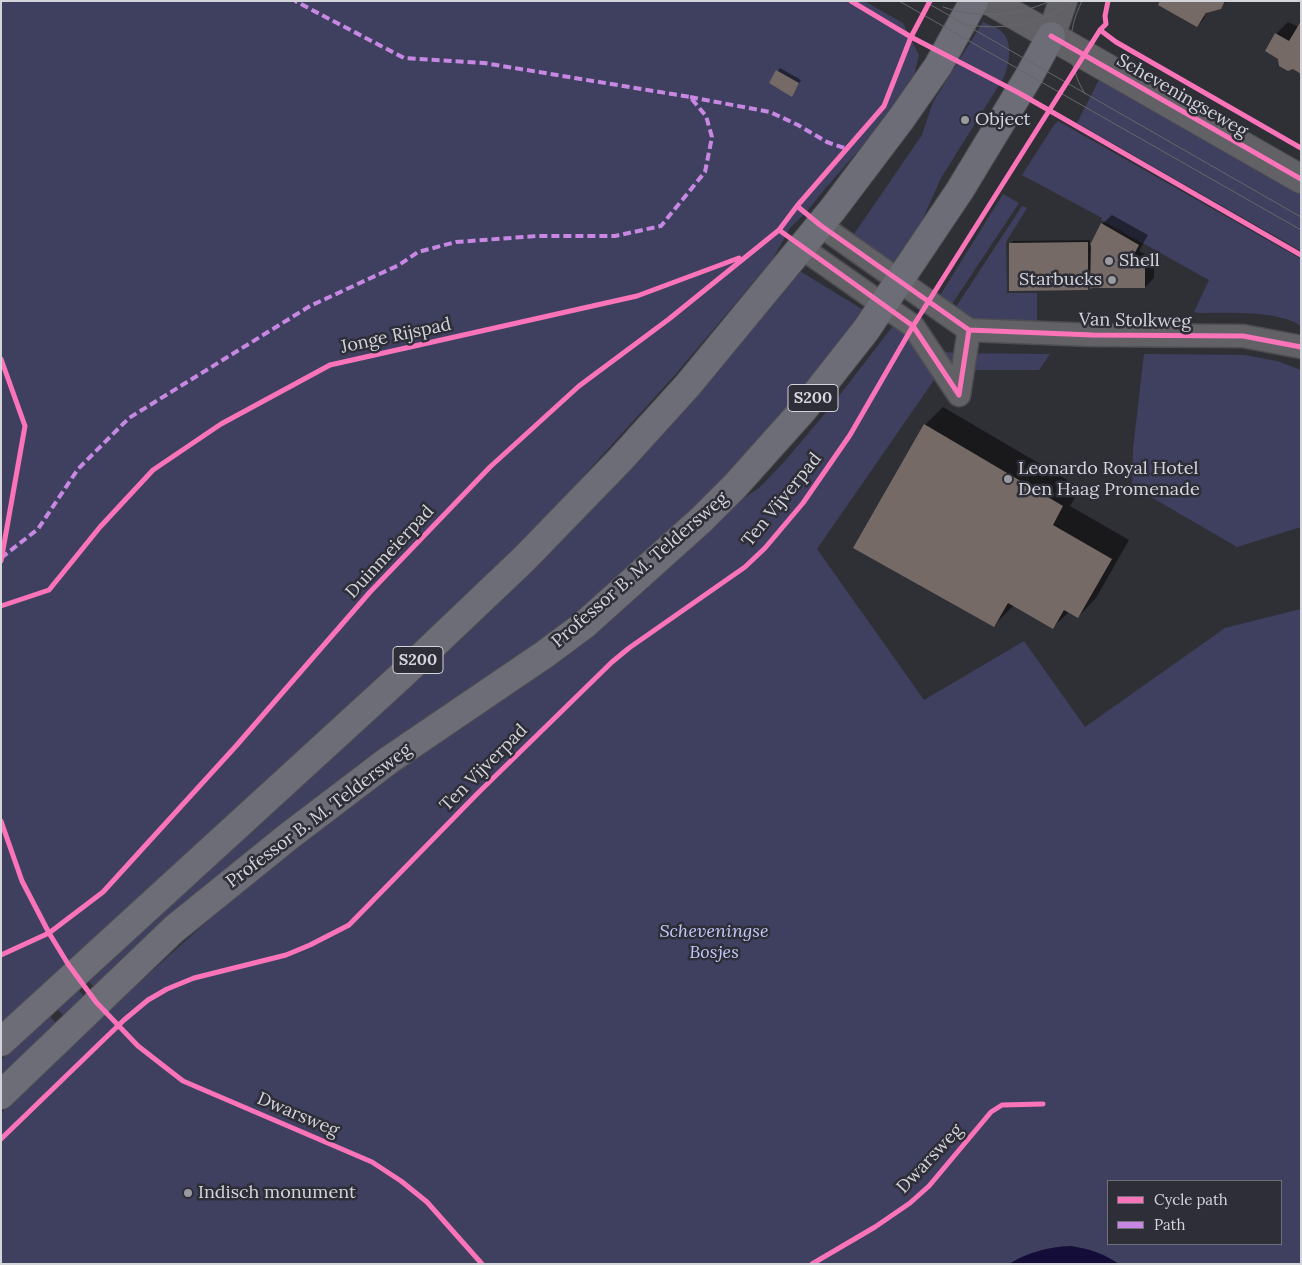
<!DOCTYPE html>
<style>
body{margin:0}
#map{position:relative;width:1302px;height:1265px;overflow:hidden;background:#2f3035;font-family:Lora,serif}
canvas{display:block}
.frame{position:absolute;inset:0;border:2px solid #d4d4db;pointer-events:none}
.legend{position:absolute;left:1107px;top:1180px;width:175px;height:65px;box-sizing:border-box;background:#2d2e37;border:1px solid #707079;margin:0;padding:6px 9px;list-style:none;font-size:15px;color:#d4d4db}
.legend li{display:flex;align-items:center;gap:10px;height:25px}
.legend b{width:25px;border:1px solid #707079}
</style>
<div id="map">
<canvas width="1302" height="1265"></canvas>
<div class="frame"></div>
<ul class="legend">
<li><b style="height:6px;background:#fb73b8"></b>Cycle path</li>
<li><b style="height:6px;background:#c787e3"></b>Path</li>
</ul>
</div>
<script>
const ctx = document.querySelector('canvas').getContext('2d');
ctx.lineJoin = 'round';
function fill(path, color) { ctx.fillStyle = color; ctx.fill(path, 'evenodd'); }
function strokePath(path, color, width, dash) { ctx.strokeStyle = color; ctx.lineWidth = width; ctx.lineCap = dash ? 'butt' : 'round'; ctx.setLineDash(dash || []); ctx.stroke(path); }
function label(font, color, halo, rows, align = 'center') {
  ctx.font = font + ' Lora,serif'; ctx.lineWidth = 5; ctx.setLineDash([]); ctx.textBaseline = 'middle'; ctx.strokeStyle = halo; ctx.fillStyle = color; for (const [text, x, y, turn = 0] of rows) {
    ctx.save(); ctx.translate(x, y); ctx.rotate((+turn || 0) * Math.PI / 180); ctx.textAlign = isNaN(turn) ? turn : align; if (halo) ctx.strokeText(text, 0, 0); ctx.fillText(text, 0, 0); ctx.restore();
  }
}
fill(new Path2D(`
 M1 1H864L903 23 919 55 910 91 824 190 808 210 790 228 772 260 674 376 530 535 390 669 1 1025Z
 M983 22C989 25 997 27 1001 31 1014 42 1009 64 1004 77L941 178 913 241 896 265 852 237 922 135 933 102Z
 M1104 70 1301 182V251L1077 123Z
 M1058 121 1301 259V326C1279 310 1224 313 1198 313L1194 312 1209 280 1101 220 1102 218 1022 175 1054 125Z
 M1003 194 1019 203 948 310 936 302Z
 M1022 206 1027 208 1006 242 1007 293H1037V326L971 324 952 313Z
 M798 270 865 311 800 395 713 492 622 578 95 989 88 980 452 648 509 592Z
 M893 326 917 336 929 349 953 353 1050 354 1039 370H941L817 549 924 700 1024 641 1085 727 1225 628 1301 609V1264H1V1113L110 1009 244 888 406 764 604 623 698 542 735 504 759 488 785 461 832 405ZM1108 1181H1281V1244H1108Z
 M1144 354 1244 355 1277 361 1301 370V527L1237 547 1132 486 1133 449Z
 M78 989 85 998 65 1017 57 1009Z
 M49 1016 58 1025 1 1079V1060Z`), '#3f405f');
fill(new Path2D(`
 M1071 1246C1089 1249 1103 1253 1119 1264H1009C1028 1252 1048 1247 1071 1246Z`), '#140d3a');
fill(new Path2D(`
 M1161 1H1227L1220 8 1208 11 1203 20 1197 26Z
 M1288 22 1299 27 1301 72 1276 34Z
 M780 68 801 80 794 92 770 83Z
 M1112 215 1148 235 1139 251 1154 259V278L1145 287 1092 284 1087 289 1010 244 1013 241 1090 240V248L1102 224Z
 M943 407 1081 488 1070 506 1129 540 1096 598 1078 617 1069 612 1053 627 1014 605 994 625 925 425Z`), '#0007');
fill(new Path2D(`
 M1160 1H1225L1221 9 1206 13 1197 27 1158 5Z
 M1301 21V74L1293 69 1288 71 1279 66 1278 59 1265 51 1275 33 1289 41Z
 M776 70 799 83 792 97 769 83Z
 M1101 223 1139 245 1131 260 1145 268V288H1092L1090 289 1091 245 1090 243H1091Z
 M1088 242V290L1009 291V243Z
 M924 424 1063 506 1053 525 1112 559 1078 618 1064 610 1053 629 1008 603 994 627 853 548Z`), '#766a66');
const minor = new Path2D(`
 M820 225 969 330 1092 335 1243 336 1301 347
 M802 248 913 326 959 395 969 330`);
const tertiary = new Path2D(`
 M990 1 1301 179`);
const secondary = new Path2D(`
 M1051 36 1063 1`);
const primary = new Path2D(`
 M1 1042 401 676 524 559 620 460 688 385 833 209 901 119 938 66 974 1
 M1 1095 174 929 289 836 389 760 545 654 584 625 701 520 735 486 803 410 866 330 960 190 1029 76 1051 36`);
strokePath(minor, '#4d4d52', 25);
strokePath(tertiary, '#4d4d52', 30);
strokePath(secondary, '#4d4d52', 30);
strokePath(primary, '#4d4d52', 30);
strokePath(minor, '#626266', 22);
strokePath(tertiary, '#626266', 28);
strokePath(secondary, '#626266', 28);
strokePath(primary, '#6c6d76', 28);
strokePath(new Path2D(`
 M899 1 1301 230
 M924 1 1301 217
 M1082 1C1066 33 1067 64 1085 94
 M943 7C978 19 1016 17 1050 1
 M970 25C1005 31 1046 22 1075 1`), '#66676b', 1);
strokePath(new Path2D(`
 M690 97 770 112 798 125 827 142 847 149
 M1 558 38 529 78 469 129 418 310 306 399 265 418 252 456 242 537 236H615L661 226 705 172 712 137 706 116 690 97 484 63 404 58 295 1`), '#c787e3', 4, [8, 4]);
strokePath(new Path2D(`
 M851 1 911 37 1019 93 1301 255
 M1100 30 1116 42 1301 148
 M1051 36 1301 179
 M797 206 820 225 969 330 1092 335 1243 336 1301 347
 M779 230 913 326 959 395 969 330
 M1 359 25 426 1 561
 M1 606 49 590 100 527 153 470 221 424 330 365 637 296 739 258
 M1 821 22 881 49 933 68 964 96 1002 138 1046 183 1081 372 1162 401 1181 427 1202 482 1264
 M1 955 49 933 103 892 236 746 370 592 490 467 579 386 669 319 779 230 797 206 884 106 911 37 930 1
 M1 1139 124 1020 148 1000 167 989 194 978 286 955 310 945 349 925 478 793 612 662 629 648 745 567 765 548 803 503 850 435 913 326 1100 30 1106 24 1105 16 1108 1
 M812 1264 875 1227 910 1203 929 1186 991 1112 1002 1105 1043 1104`), '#fb73b8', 5);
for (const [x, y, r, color] of [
 [965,120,5,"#9a9ba1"],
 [1109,261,5,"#9a9ba1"],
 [1112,280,5,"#9a9ba1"],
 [1008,479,5,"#9a9ba1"],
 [188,1193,5,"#9a9ba1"]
]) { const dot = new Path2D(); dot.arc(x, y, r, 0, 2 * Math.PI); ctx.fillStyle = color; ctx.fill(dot); strokePath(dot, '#2d2e37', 2); }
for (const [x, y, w] of [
 [813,398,50],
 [418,660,50]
]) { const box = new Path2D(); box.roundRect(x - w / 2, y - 13.5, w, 27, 4); ctx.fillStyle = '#2d2e37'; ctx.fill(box); strokePath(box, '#d4d4db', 1); }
label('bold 16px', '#d4d4db', null, [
 ["S200",813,398],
 ["S200",418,660]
]);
label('18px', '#d4d4db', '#2d2e37', [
 ["Scheveningseweg",1182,96,30],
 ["Van Stolkweg",1135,321,1],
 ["Jonge Rijspad",396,336,-12],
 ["Ten Vijverpad",782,500,-51],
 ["Duinmeierpad",390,552,-47],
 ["Professor B. M. Teldersweg",640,570,-41],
 ["Ten Vijverpad",484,768,-45],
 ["Professor B. M. Teldersweg",319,816,-37],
 ["Dwarsweg",298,1115,23],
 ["Dwarsweg",930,1159,-47]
]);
label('18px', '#d4d4db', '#2d2e37', [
 ["Object",975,120],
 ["Shell",1119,261],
 ["Starbucks",1102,280,"right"],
 ["Leonardo Royal Hotel",1018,469],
 ["Den Haag Promenade",1018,490],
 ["Indisch monument",198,1193]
], 'left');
label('italic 18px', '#c3c8fb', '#2d2e37', [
 ["Scheveningse",714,932],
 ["Bosjes",714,953]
]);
</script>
